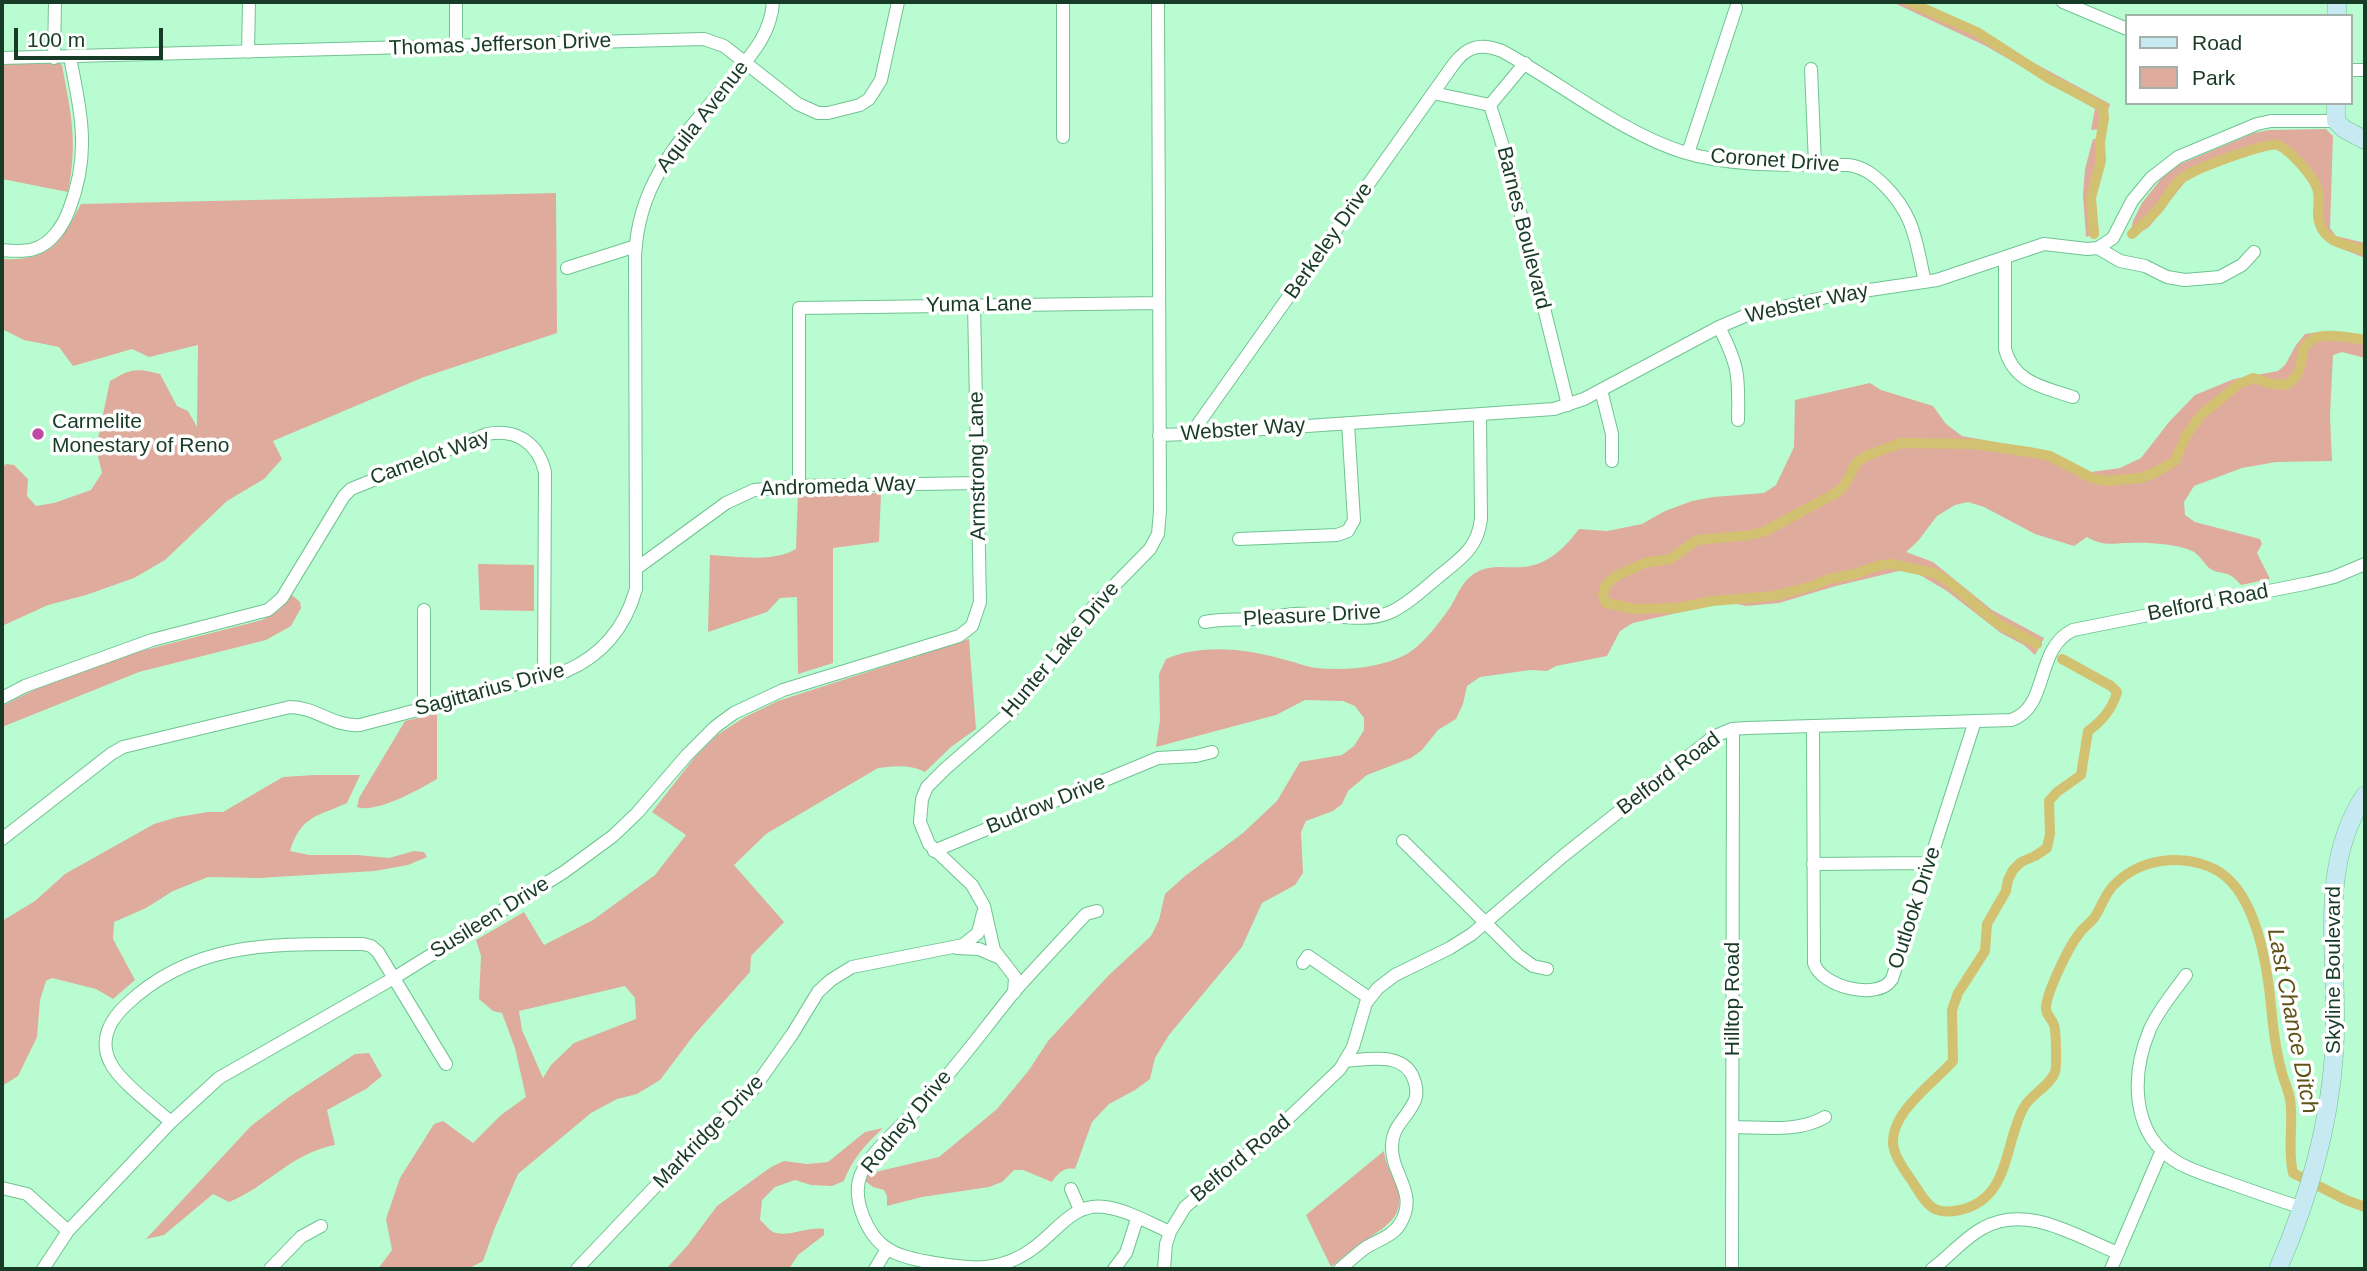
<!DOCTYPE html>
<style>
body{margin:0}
#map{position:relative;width:2367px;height:1271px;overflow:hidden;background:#b9fcd2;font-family:Helvetica,sans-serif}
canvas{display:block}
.frame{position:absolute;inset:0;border:4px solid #183b27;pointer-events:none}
.legend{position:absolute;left:2125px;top:14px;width:228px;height:91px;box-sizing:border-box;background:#fff;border:2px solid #a3b1a9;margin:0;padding:9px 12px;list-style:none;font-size:21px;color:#183b27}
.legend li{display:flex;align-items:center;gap:14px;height:35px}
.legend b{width:35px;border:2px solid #a3b1a9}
.scale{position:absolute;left:14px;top:28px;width:149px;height:32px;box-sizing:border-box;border:4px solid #183b27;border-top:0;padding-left:9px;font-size:21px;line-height:24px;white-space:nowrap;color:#183b27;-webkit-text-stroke:5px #fff;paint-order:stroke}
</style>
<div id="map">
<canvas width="2367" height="1271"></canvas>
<div class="frame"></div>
<ul class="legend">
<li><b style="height:9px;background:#c7eaf2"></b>Road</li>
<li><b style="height:19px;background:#dfab9c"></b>Park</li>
</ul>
<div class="scale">100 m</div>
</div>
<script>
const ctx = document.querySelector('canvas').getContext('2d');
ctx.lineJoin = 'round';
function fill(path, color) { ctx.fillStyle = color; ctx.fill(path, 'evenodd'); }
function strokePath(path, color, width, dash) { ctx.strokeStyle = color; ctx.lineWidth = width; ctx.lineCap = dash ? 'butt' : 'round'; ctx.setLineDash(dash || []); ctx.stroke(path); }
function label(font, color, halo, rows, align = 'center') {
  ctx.font = font + ' Helvetica,sans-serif'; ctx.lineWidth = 7; ctx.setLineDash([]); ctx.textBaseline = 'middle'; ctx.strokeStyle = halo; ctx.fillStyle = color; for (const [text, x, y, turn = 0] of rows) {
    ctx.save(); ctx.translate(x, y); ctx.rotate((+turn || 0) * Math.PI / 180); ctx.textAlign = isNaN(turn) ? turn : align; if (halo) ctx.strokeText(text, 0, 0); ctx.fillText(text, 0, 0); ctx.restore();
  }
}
fill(new Path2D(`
 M1892 2H1914L1973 30 2110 104 2102 129 2091 130 2095 109 1986 46Z
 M2 63H59L62 65C71 114 78 142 68 192L2 179Z
 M2326 129 2333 136 2330 228 2336 236 2365 243V258L2330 244 2317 221 2318 197 2314 187 2303 169 2276 147 2265 146 2205 171 2185 182 2149 227 2129 239 2133 221 2142 203 2164 175 2178 165 2254 133 2269 130Z
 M2093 139H2105L2094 195 2099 232 2086 237 2083 195 2085 169Z
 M556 193 557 333 424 377 273 441 282 459 264 479 227 501 165 560 134 578 86 595 48 605 2 626V468L6 464 14 465 28 479 27 496 36 506 54 503 91 490 102 473 96 448 110 381C131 368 137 368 160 374L177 406 188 411 197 427 198 345 149 357 132 349 73 366 59 347 24 340 2 329V259C50 261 60 244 81 204Z
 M2325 331 2365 337V358L2342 352 2333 355 2330 415 2332 461 2276 462 2242 468 2194 486 2184 502 2185 515 2195 522 2260 539 2262 544 2257 553 2270 579 2241 585C2226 567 2222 577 2209 568 2204 563 2200 556 2194 552 2180 544 2145 542 2129 543 2111 543 2105 547 2087 537L2074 546 2035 534 1984 507 1968 502 1955 505 1937 516 1918 541 1906 552 1933 562 1992 610 2044 638 2035 655 2024 645 2001 633 1947 591 1920 575 1903 570 1836 586 1779 603 1746 606 1732 603 1707 606 1633 623 1620 631 1607 656 1556 666 1547 671 1530 670 1480 677 1467 686 1463 704 1456 719 1438 730 1422 750 1411 758 1367 775 1348 791 1342 804 1333 811 1306 821 1301 832 1303 873 1295 885 1262 903 1242 947 1169 1035 1155 1058 1150 1079 1135 1090 1109 1104 1092 1122 1075 1169C1064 1167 1058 1173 1052 1182L1023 1170H1014L1002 1182 989 1187 922 1197 887 1206V1196L884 1190 873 1187 864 1180 867 1174 939 1157 997 1109 1029 1070 1048 1041 1108 976 1151 936 1159 920 1165 894 1185 876 1243 833 1277 801 1300 762 1342 755 1354 746 1364 730V718L1355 706 1343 701 1305 700 1276 715 1156 747 1160 720 1159 674 1166 659C1203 643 1248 649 1286 660 1296 662 1306 667 1317 668 1345 671 1379 668 1405 655 1422 646 1438 624 1449 609 1458 595 1462 580 1477 572 1494 563 1512 570 1530 566 1551 562 1567 545 1579 529L1607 531 1642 524 1665 511 1692 501 1713 497 1764 493 1776 485 1794 447 1795 400 1870 383 1881 390 1933 406 1946 424 1962 436 2050 452 2091 472 2120 468 2141 458 2169 422 2195 395 2234 379 2278 371 2285 365 2296 345 2305 334Z
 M881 493 879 542 833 548V663L798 674 797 597 780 598 767 612 708 632 710 555C736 556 773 563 796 549L798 494Z
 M478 564 534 565V611L480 610Z
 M292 595 300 602 301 608 291 626 266 640 139 672 2 727V706L36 689 137 652 262 620 279 610Z
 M969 639 976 729 951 747 925 772C910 764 894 766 878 768L766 834 734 865 784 922 751 956 750 972 694 1035 660 1080 637 1094 617 1099 591 1113 518 1174 494 1230 483 1261 468 1269H378L392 1250 386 1219 400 1178 434 1124 443 1121 473 1143 501 1115 526 1097 515 1048 502 1013 493 1011 479 999 481 956 476 940 524 912 544 945 593 920 655 875 686 835 652 812 695 757 717 735 745 717 778 701ZM625 986 635 998 636 1019 574 1043 551 1065 543 1078 522 1030 519 1011Z
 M437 713V779C420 789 376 814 357 807L359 798 405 721Z
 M315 775H360L347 803C316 817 301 816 290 851L309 855H357L389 858 414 851 424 852 427 857 408 865 375 871 259 878 208 877 173 891 146 908 114 922 113 939 135 980 113 999 96 989 52 978 46 981 40 1000 37 1037 18 1076 2 1086V921L35 901 65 874 154 824 178 817 208 812H223L283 777Z
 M369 1053 382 1076 366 1089 327 1110 335 1145C291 1153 267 1187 229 1202L213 1194 164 1235 146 1239 251 1126 289 1097 355 1054Z
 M883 1128C866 1144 852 1159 844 1181L832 1186 811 1185 795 1180 775 1187 762 1200 760 1220C764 1223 769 1230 773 1232 788 1238 808 1226 824 1229V1235L798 1255 789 1269H666L688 1245 717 1206 771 1167 784 1161 807 1164 828 1162 865 1132Z
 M1384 1151C1385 1167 1397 1179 1399 1193 1403 1221 1380 1229 1362 1243 1351 1250 1341 1259 1331 1267L1306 1215Z`), '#dfab9c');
strokePath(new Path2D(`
 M1909 2 1977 32 2048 78 2103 107 2104 119 2100 142 2101 161 2091 198 2094 234
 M2132 234C2141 225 2151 218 2159 208 2167 198 2172 186 2182 178 2192 170 2268 141 2278 145 2291 151 2312 175 2317 188 2320 197 2318 206 2318 215 2320 242 2344 245 2365 250
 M2037 644 1997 623 1949 582 1934 573 1892 564 1880 565 1855 574 1829 579 1812 586 1774 596 1712 601 1677 608 1635 609 1606 603 1603 595 1605 586 1616 576 1645 563 1670 559 1697 540 1751 535 1765 531 1836 493 1844 486 1857 462 1866 456 1901 443 1974 444 2029 452 2050 456 2092 478 2105 481 2141 478 2154 473 2175 461 2186 436 2201 415 2239 384 2253 378 2272 384 2286 385C2298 377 2300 370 2302 357 2305 326 2345 337 2365 340
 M2062 659 2111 686 2117 692C2113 708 2101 722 2088 731L2081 775 2057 792 2049 801 2050 834 2047 848 2035 856 2021 862 2013 870 2008 880 2006 891 1987 924 1985 951 1958 993 1952 1010 1953 1061C1935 1082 1885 1116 1894 1149 1897 1161 1905 1171 1912 1181 1927 1204 1931 1216 1960 1210 2011 1199 2004 1142 2024 1107 2031 1094 2050 1086 2055 1072 2057 1066 2056 1030 2054 1025 2051 1017 2045 1015 2046 1006 2048 990 2069 946 2079 934 2083 928 2089 924 2094 918 2102 907 2105 892 2116 883 2141 859 2179 854 2210 867 2255 885 2267 963 2271 1006 2273 1027 2275 1048 2281 1069 2283 1079 2288 1089 2290 1099 2294 1124 2287 1148 2293 1173L2346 1200 2365 1207`), '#d3c172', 10);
const street = new Path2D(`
 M1063 2V137
 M2063 2 2127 29
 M456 46V2
 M248 52 249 2
 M2 58 704 39 724 46 798 104 818 113H828L860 105 869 99 881 80 898 2
 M54 58 55 2
 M1525 63 1490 105 1507 159 1568 405
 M1811 69 1815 164
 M2351 70H2365
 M1433 93 1490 105
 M1688 153 1736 8
 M2098 248 2120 261 2145 266 2167 277 2185 280 2220 277 2242 265 2254 252
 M2 250C12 251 24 252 34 249 51 244 63 226 69 210 91 153 81 115 70 57
 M2005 257V349C2014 383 2043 387 2073 397
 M567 268 636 246
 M1719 327C1739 366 1739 376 1738 420
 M1601 390 1612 434V461
 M1191 434 1453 65C1466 47 1480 42 1502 51 1559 82 1622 133 1683 152 1735 168 1794 164 1848 165 1864 167 1874 175 1885 186 1915 216 1916 243 1925 282
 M1159 435 1191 434 1554 409 1584 399 1719 327 1747 315 1836 295 1937 280 2044 244 2087 249 2098 248 2113 238 2132 201 2151 178 2178 157 2257 124 2271 121H2336
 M799 486V308L1159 303
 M1239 539 1337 535 1348 531 1354 520 1348 423
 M637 568 726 503 754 490 799 486 979 483
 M1205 622C1221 619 1236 620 1253 619 1267 618 1281 615 1295 614 1326 612 1362 625 1391 612 1410 603 1427 586 1443 573 1463 557 1478 546 1481 519L1480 415
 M2 698 25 686 152 640 268 610 282 598 344 496 351 489 487 434C516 428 538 443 545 472L544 677
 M424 709V610
 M1813 726 1814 963C1820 986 1878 1002 1892 979L1975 721
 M2 839 111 754 123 747 290 707C316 707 333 727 360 725L566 671C603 655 625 628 636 589L635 257C638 177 686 134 734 76 753 53 771 33 773 2
 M1403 841 1518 955 1533 966 1547 969
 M934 851 1158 758 1196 756 1212 752
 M1813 864 1929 863
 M1097 911 1086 914C1062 940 1037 966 1014 992 984 1029 956 1068 923 1103 906 1122 871 1151 861 1174 851 1198 867 1236 888 1249 905 1261 966 1269 986 1267 1004 1265 1021 1258 1035 1247 1057 1231 1074 1202 1105 1207 1127 1210 1149 1223 1170 1232
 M957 948 979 949 1000 958
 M1303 963 1308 956 1369 998
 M2186 975C2174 992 2159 1009 2150 1029 2131 1074 2130 1134 2177 1162 2192 1171 2210 1176 2227 1182 2252 1191 2277 1200 2303 1208
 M1014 993 1015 977 994 950 984 906 972 885 929 844 920 822 922 799 927 787 945 769 1016 707 1094 606 1150 549 1158 534 1160 511 1158 2
 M171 1122C155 1108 118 1080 110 1062 99 1040 110 1020 126 1005 194 940 276 944 363 944L371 946 378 952 446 1064
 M1732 1127C1762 1127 1798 1133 1825 1117
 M2 1188 27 1194 68 1231
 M1071 1189 1080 1210
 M43 1269 68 1231 171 1122 219 1078 394 978 564 872 613 836 637 813 687 755 715 727 734 713 783 690 959 636 972 626 980 602 974 304
 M270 1269 301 1237 321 1226
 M577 1269 687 1153 752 1091 793 1033 818 992 831 980 852 967 963 945 978 933 983 913
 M875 1269 887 1249
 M1114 1269 1126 1253 1137 1219
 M1164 1269 1166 1244 1170 1232 1185 1207 1276 1130 1340 1069 1353 1047 1366 1003 1378 988 1395 975 1450 948 1472 934 1563 856 1713 737 1732 729 1747 728 2011 720C2050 707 2034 649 2073 630L2309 583 2334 577 2365 564
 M1340 1269C1348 1262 1356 1255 1365 1248 1377 1240 1392 1237 1400 1224 1419 1193 1391 1175 1392 1146 1392 1127 1405 1120 1413 1104 1417 1098 1417 1090 1415 1083 1407 1051 1371 1059 1346 1061
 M1732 1269 1733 729
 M1932 1269C1949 1257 1964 1238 1983 1228 2027 1203 2077 1237 2118 1253
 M2111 1269 2162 1150`);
const secondary = new Path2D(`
 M2337 16V2
 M2336 103V121L2344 129 2365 140
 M2278 1269C2308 1200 2329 1129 2334 1054 2341 967 2314 872 2365 795`);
strokePath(street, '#70c392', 14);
strokePath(secondary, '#70c392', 19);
strokePath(street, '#fff', 12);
strokePath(secondary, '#c7eaf2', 18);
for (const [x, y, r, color] of [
 [38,434,7,"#be4ba6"]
]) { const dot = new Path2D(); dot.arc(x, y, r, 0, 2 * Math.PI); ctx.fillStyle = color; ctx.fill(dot); strokePath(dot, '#fff', 2.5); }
label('21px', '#183b27', '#fff', [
 ["Thomas Jefferson Drive",500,45,-2],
 ["Aquila Avenue",703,117,-52],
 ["Coronet Drive",1775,161,4],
 ["Barnes Boulevard",1523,228,76],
 ["Berkeley Drive",1329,241,-55],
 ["Webster Way",1807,304,-12],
 ["Yuma Lane",979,305,-1],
 ["Webster Way",1243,430,-4],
 ["Camelot Way",430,458,-20],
 ["Armstrong Lane",978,466,-91],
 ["Andromeda Way",838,487,-2],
 ["Belford Road",2208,603,-11],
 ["Pleasure Drive",1312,616,-3],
 ["Hunter Lake Drive",1061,650,-50],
 ["Sagittarius Drive",490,690,-15],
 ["Belford Road",1669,774,-37],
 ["Budrow Drive",1046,805,-22],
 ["Outlook Drive",1915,908,-72],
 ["Susileen Drive",490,918,-32],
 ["Skyline Boulevard",2334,970,-90],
 ["Hilltop Road",1733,999,-90],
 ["Rodney Drive",907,1122,-50],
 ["Markridge Drive",709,1132,-46],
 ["Belford Road",1241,1159,-40]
]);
label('21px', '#183b27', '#fff', [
 ["Carmelite",52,422],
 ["Monestary of Reno",52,446]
], 'left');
label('italic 23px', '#605317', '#fff', [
 ["Last Chance Ditch",2292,1021,79]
]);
</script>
